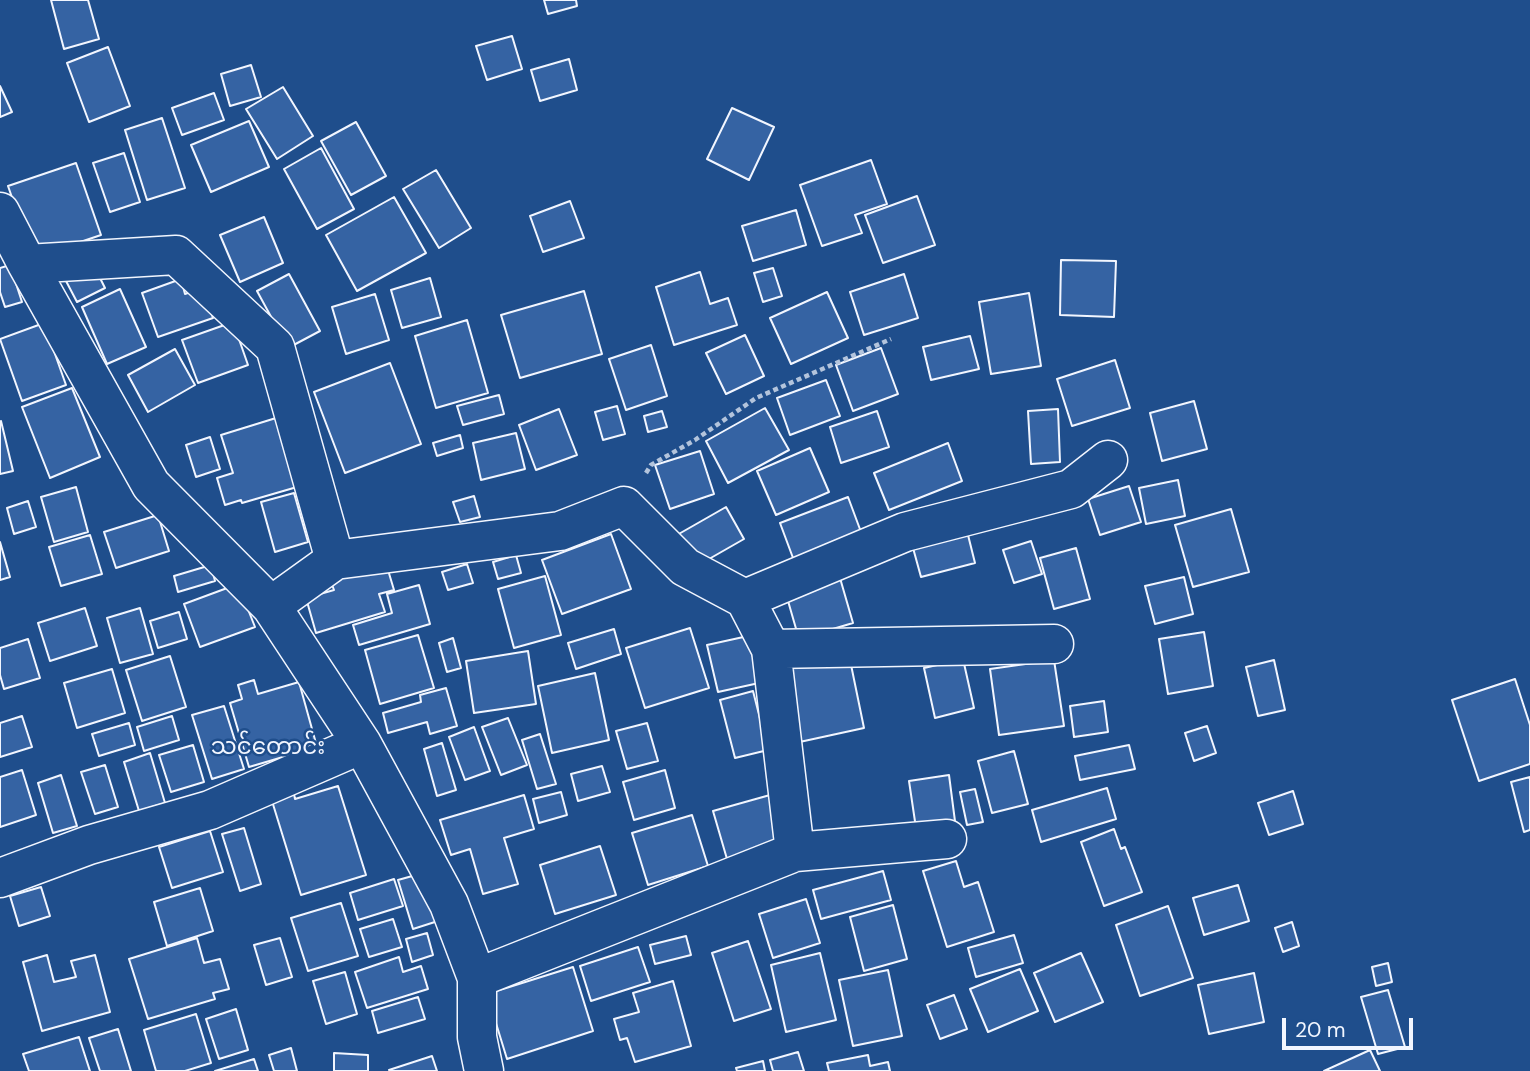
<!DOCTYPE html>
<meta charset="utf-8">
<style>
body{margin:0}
#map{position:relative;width:1530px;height:1071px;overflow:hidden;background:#1f4e8c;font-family:"DM Sans",sans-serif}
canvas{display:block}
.scale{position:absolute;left:1282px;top:1018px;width:131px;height:32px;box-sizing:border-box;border:4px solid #f2f6ff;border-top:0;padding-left:9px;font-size:21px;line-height:24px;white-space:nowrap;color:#f2f6ff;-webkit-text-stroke:5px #1f4e8c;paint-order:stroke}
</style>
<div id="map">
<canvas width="1530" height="1071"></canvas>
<div class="scale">20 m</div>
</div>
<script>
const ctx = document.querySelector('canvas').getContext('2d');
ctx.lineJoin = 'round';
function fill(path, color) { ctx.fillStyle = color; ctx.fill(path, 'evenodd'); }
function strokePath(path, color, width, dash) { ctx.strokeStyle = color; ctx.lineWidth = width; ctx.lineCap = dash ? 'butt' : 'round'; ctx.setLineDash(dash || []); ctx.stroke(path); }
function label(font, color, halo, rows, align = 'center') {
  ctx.font = font + ' "DM Sans","Noto Sans Myanmar",sans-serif'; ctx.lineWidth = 5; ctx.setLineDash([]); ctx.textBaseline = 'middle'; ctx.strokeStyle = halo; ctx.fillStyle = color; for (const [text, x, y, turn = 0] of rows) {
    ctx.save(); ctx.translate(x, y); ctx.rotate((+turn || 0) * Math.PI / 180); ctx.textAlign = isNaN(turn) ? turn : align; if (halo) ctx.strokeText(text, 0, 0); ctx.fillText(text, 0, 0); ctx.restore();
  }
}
const building = new Path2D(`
 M51 0H88L99 39 64 49Z
 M544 0H576L577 6 548 14Z
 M512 36 522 69 487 80 476 46Z
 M108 47 130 106 89 122 67 63Z
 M569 59 577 90 540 101 531 70Z
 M251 65 261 97 230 106 221 74Z
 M0 86 12 112 0 117Z
 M283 87 313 136 277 159 246 109Z
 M214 93 224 120 182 135 172 108Z
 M732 108 774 127 749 180 707 159Z
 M162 118 185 188 147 200 125 130Z
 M249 121 269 167 211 192 191 145Z
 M356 122 386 176 351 195 321 141Z
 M321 148 354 209 317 229 284 169Z
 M124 153 140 202 110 212 93 163Z
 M871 160 887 204 855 215 862 233 822 246 800 185Z
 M76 163 101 235 33 258 8 186Z
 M436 170 471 228 439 248 403 189Z
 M917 196 935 245 883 263 865 215Z
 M394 197 426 253 357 291 326 235Z
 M570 201 584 238 543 252 530 216Z
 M796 210 806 245 753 261 742 226Z
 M264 217 283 263 240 282 220 235Z
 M1061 260 1116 261 1114 317 1060 315Z
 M10 265 22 302 5 307 0 292V268Z
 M94 266 105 288 77 302 66 281Z
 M773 268 782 296 763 302 754 273Z
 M700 272 710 304 728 298 737 325 674 345 656 287Z
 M289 274 320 331 288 348 257 291Z
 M904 274 918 318 864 335 850 292Z
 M430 278 441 317 402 328 391 290Z
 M181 279 185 294 202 288 213 318 158 337 142 293Z
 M120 289 146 347 107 364 82 307Z
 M584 291 602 354 520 378 501 315Z
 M827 292 848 338 791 364 770 318Z
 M1029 293 1041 366 991 374 979 302Z
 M375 294 389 340 346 354 332 307Z
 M467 320 488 393 436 408 415 336Z
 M233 322 248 365 198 383 182 340Z
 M44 323 66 385 22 401 0 339Z
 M745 335 764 376 726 394 706 353Z
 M970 336 979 369 931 380 923 347Z
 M651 345 667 396 626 410 609 359Z
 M881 348 898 394 853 411 836 365Z
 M175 349 195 385 148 412 128 375Z
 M1115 360 1130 408 1072 426 1057 379Z
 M390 363 421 444 345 473 314 392Z
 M826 380 840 416 790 435 777 398Z
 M72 388 100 457 50 478 22 407Z
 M499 395 504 414 463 425 457 406Z
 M1194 401 1207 449 1162 461 1150 413Z
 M617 406 625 434 603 440 595 412Z
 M765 408 789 450 728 483 706 441Z
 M559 409 577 455 536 470 519 425Z
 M1058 409 1060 462 1031 464 1028 411Z
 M662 411 667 427 648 432 644 416Z
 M877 411 889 447 841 463 830 427Z
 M276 418 297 487 242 503 241 500 225 505 217 478 233 473 221 435Z
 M1 421 13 471 0 474V422Z
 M516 433 525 469 481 480 473 443Z
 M460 435 463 448 437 456 433 443Z
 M210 437 220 469 196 477 186 445Z
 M948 443 962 481 889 510 874 473Z
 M810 448 829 492 776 515 757 471Z
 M700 451 714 494 670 509 655 465Z
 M1178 480 1185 516 1146 524 1139 488Z
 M1129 486 1141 522 1100 535 1088 499Z
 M76 487 88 532 54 542 41 497Z
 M294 493 308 542 275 552 261 502Z
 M474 496 480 517 460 522 453 502Z
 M848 497 864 540 796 566 780 523Z
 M28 501 36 527 14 534 7 508Z
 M726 507 744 539 695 567 677 535Z
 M1231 509 1249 572 1193 587 1175 525Z
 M158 515 169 551 116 568 104 532Z
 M965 523 975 563 921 577 910 537Z
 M611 534 631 589 562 614 542 560Z
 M90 535 102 574 61 586 49 547Z
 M1031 541 1042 574 1014 583 1003 550Z
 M0 542 10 577 0 580Z
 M1076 548 1090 599 1054 609 1040 558Z
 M516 555 521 573 498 579 493 562Z
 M385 560 394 590 379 594 385 612 316 633 306 598 334 590 329 577Z
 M467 564 473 583 448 590 442 572Z
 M211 565 215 581 178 592 174 576Z
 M545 576 561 635 514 648 498 589Z
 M1184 577 1193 614 1155 624 1145 586Z
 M840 578 853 623 799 639 786 594Z
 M238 584 255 627 200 647 184 604Z
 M419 585 430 624 359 645 353 625 392 613 387 594Z
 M85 608 97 646 50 661 38 623Z
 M140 608 153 654 120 663 107 618Z
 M179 612 187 639 158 648 150 621Z
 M690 628 709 688 645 708 626 648Z
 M614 629 621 654 576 669 568 643Z
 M1204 632 1213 686 1168 694 1159 639Z
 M418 635 434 688 380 704 365 650Z
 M748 636 759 683 718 692 707 645Z
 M453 638 461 668 447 672 439 643Z
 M28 639 40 678 4 689 0 675V648Z
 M528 651 536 704 474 713 466 661Z
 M849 655 864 728 795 743 779 670Z
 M170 656 186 707 142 721 126 670Z
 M963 659 974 708 935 718 924 668Z
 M1054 660 1064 726 999 735 990 669Z
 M1274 660 1285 710 1258 716 1246 667Z
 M112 669 125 713 77 728 64 683Z
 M595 673 609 740 552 753 538 686Z
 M1515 679 1530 725V764L1479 781 1452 700Z
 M254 680 258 694 299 682 317 747 249 767 230 703 242 699 238 685Z
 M446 688 457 726 430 734 427 722 388 733 383 713 421 702 420 695Z
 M753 691 768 750 735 758 720 700Z
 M1104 701 1108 732 1074 737 1070 706Z
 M224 706 244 769 212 779 192 715Z
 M22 716 32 747 0 757V723Z
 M172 716 179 740 144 751 137 727Z
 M508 718 527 765 501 775 482 727Z
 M129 723 135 745 99 756 92 734Z
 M647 723 658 761 627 769 616 731Z
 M1207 726 1216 753 1194 761 1185 733Z
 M474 727 490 771 465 780 449 737Z
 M540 734 556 784 537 789 522 740Z
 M442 743 456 790 437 796 424 749Z
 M193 745 204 782 171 792 159 755Z
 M1129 745 1135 769 1080 780 1075 756Z
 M1014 751 1028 804 992 813 978 761Z
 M150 753 165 803 139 811 124 762Z
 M105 765 118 807 95 814 81 772Z
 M602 766 610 792 578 801 571 774Z
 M22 770 36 815 0 827V777Z
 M665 770 675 808 634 820 623 782Z
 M61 775 77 826 53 833 38 783Z
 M949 775 956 829 917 835 909 781Z
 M1530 777V830L1524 832 1511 782Z
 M338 786 366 875 301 895 272 801 294 794 295 799Z
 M1107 788 1116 819 1041 842 1032 810Z
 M975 789 983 822 967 825 960 792Z
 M1293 791 1303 824 1269 835 1258 803Z
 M561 792 567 815 539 823 533 799Z
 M524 795 534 829 504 838 518 884 483 894 470 849 451 855 440 820Z
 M770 795 784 843 727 859 713 811Z
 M692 815 708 866 648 885 632 833Z
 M244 828 261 884 240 891 222 834Z
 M1114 829 1121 849 1125 847 1142 892 1104 906 1081 842Z
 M210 831 223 872 172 888 159 847Z
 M600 846 616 895 555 914 540 865Z
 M956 861 964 887 978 882 994 932 947 947 923 871Z
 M883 871 891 900 821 919 813 890Z
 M423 873 438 921 413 929 398 880Z
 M394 879 403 906 358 920 350 893Z
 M1238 885 1249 921 1204 935 1193 898Z
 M41 887 50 916 19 926 10 896Z
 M200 888 213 931 167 946 154 902Z
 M806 899 820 943 773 958 759 914Z
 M341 903 358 956 308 971 291 918Z
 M893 905 907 959 864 971 850 917Z
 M1168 906 1193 978 1140 996 1116 925Z
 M393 919 402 947 369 957 360 929Z
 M1292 922 1299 946 1283 952 1275 928Z
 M427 933 433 955 412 962 406 939Z
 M1014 935 1023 963 976 977 968 948Z
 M686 936 691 955 655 964 650 945Z
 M197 938 204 963 220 959 229 989 213 993 215 999 148 1019 129 959Z
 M280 938 292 977 266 985 254 945Z
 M748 941 771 1009 734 1021 712 953Z
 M638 947 650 982 591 1001 580 966Z
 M820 953 836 1020 786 1032 771 965Z
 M1081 953 1103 1002 1055 1022 1034 973Z
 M47 955 54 982 76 977 71 961 95 955 110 1012 42 1031 23 962Z
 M399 957 403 972 421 966 428 989 367 1008 355 972Z
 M1388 963 1392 982 1376 986 1372 967Z
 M573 967 593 1031 507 1059 487 994Z
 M1020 969 1038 1011 988 1032 970 989Z
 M888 970 902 1036 853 1046 839 980Z
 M345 972 357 1014 326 1024 313 981Z
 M1254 973 1264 1022 1209 1034 1198 985Z
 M673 981 691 1046 635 1062 627 1038 620 1040 614 1019 639 1012 633 993Z
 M1388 990 1405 1047 1378 1054 1361 997Z
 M954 995 967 1029 940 1039 927 1005Z
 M418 997 425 1019 378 1033 372 1011Z
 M236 1009 248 1050 219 1059 206 1019Z
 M196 1014 211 1063 185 1071H156L144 1030Z
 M118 1029 131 1071H100L89 1038Z
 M79 1037 90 1071H29L23 1054Z
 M291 1048 297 1071H274L269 1055Z
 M1370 1050 1380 1071H1324Z
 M798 1052 804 1071H773L770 1060Z
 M334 1053 368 1055V1071H334Z
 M868 1055 870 1066 888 1062 890 1071H829L827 1063Z
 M432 1056 437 1071H390L389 1070Z
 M254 1059 258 1071H215Z
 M763 1061 765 1071H737L736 1068Z`);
fill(building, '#3563a3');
strokePath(building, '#f2f6ff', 2);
const minor = new Path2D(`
 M0 212 27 264 151 485 271 606 362 744 449 904 477 978V1037L484 1071
 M27 264 176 255 275 347 335 560 271 606
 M335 560 560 531 624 506 685 567 745 599 771 649 795 852
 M745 599 905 532 1071 489 1108 460
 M771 649 1054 644
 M0 878 89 845 210 810 362 744
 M477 978 795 852 947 839`);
strokePath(minor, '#f2f6ff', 41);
strokePath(new Path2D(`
 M646 473 651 465 695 440 756 398 891 339`), '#b3c4dc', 4.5, [5, 3.5]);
strokePath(minor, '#1f4e8c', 38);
label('23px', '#f2f6ff', '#1f4e8c', [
 ["သင်တောင်း",268,748]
]);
</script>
